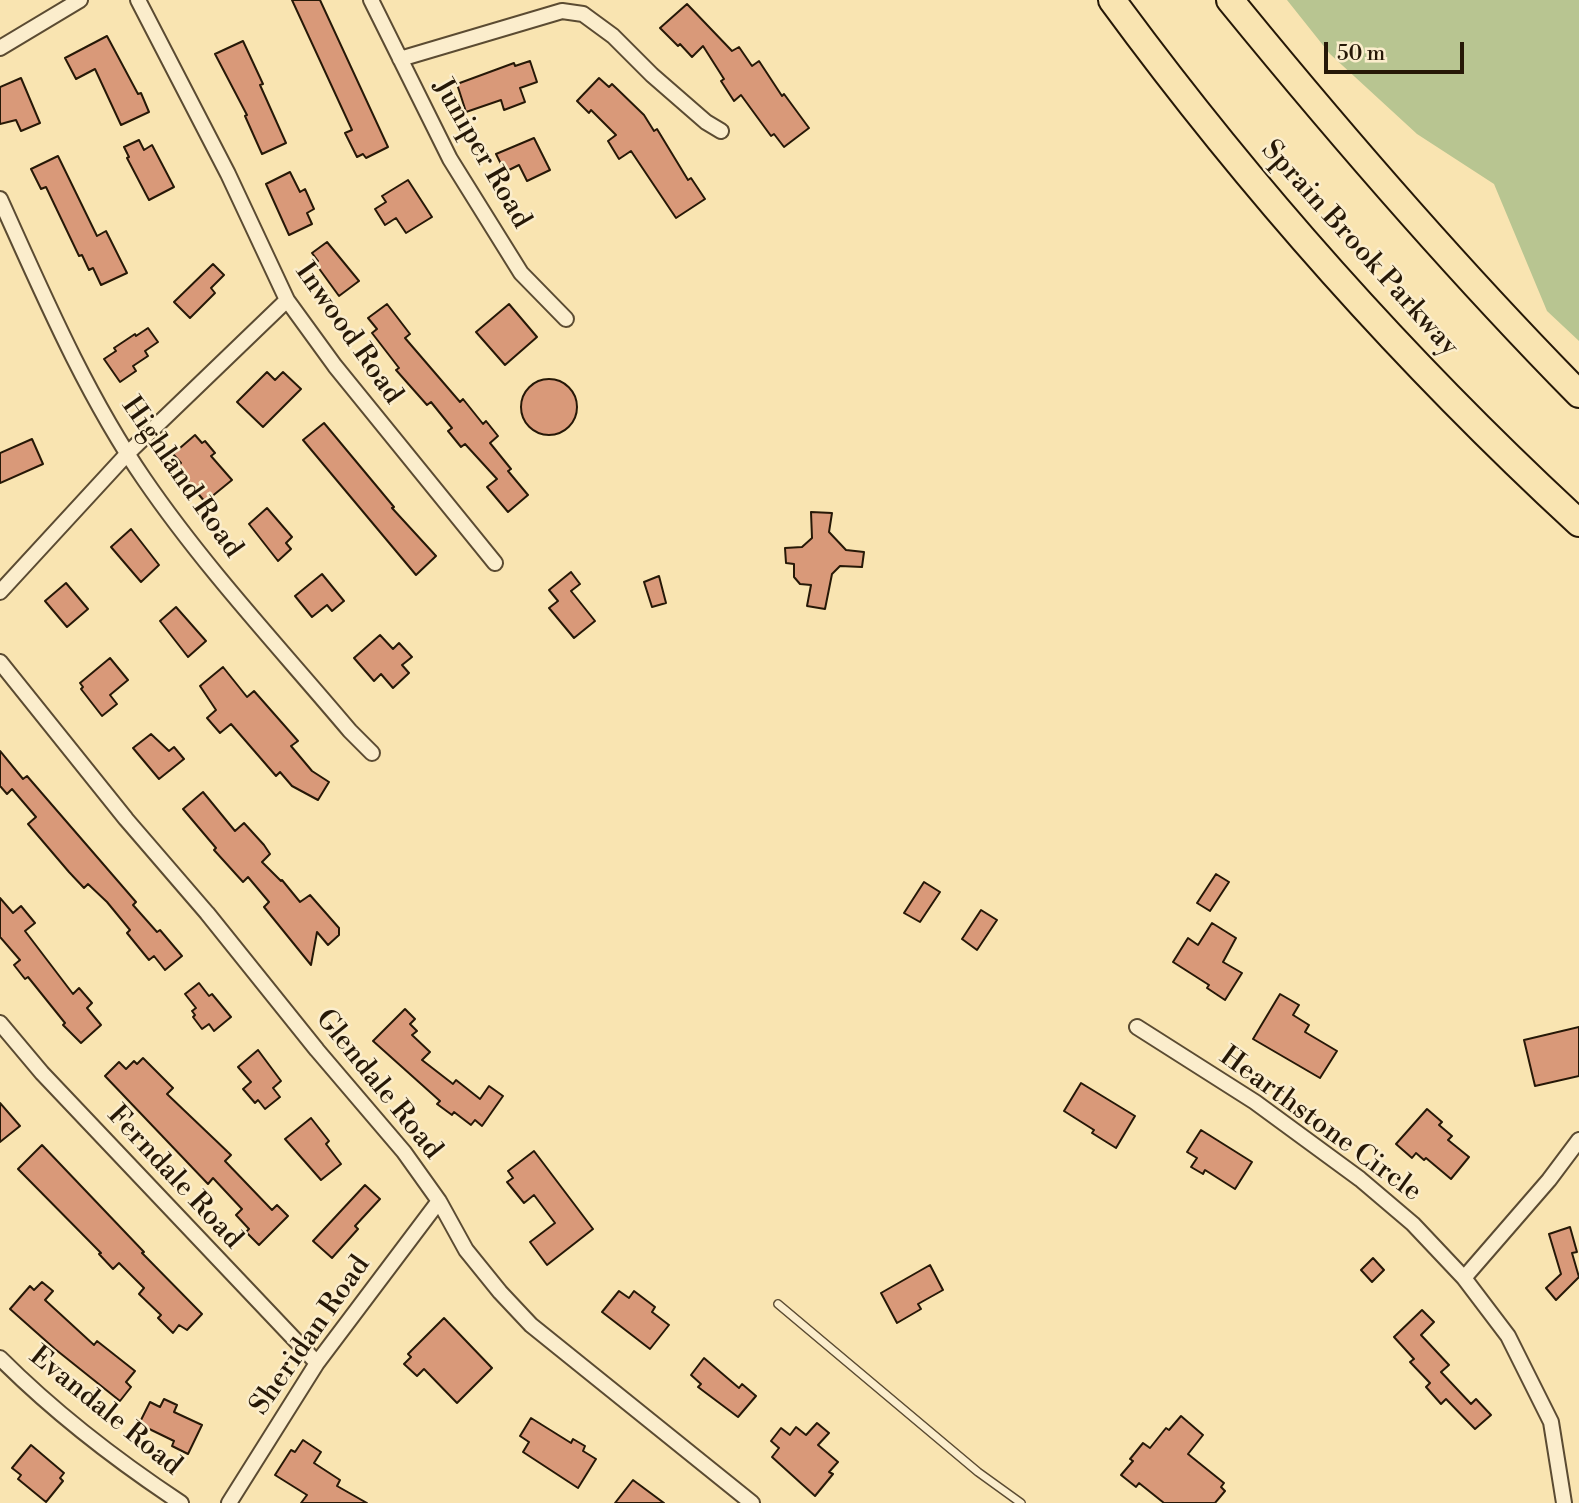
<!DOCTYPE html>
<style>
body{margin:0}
#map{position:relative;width:1579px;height:1503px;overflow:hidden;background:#f9e4b1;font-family:"Libre Bodoni",serif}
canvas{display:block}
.scale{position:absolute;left:1324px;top:42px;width:140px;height:32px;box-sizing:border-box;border:4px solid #261807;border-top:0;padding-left:9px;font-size:21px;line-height:24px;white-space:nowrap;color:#261807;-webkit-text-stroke:5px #fbedcc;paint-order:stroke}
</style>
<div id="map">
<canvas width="1579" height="1503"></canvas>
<div class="scale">50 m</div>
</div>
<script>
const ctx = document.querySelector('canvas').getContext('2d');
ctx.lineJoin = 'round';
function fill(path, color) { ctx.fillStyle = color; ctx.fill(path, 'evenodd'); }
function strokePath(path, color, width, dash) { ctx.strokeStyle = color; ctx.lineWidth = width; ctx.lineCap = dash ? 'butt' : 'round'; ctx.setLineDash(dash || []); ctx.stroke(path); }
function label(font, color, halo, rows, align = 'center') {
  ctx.font = font + ' "Libre Bodoni",serif'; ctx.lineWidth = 5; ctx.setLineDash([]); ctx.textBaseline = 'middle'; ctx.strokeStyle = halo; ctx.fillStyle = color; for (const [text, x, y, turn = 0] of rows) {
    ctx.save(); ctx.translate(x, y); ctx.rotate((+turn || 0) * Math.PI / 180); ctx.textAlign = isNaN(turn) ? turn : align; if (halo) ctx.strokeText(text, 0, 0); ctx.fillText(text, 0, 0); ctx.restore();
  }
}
fill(new Path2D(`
 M1287 0H1579V341L1547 311 1494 184 1417 134 1330 54Z`), '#b8c591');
const building = new Path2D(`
 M292 0H320L388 147 366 158 363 154 357 157 345 133 352 130Z
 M687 4 732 51 739 47 752 66 759 61 782 96 784 94 809 128 784 147 774 134 771 136 741 95 734 101 721 81 724 79 703 46 692 57 680 44 678 46 660 28Z
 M107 36 138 94 141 93 149 112 121 125 95 69 76 79 65 58Z
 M243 41 263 84 260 85 286 143 262 154 245 116 247 115 215 54Z
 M530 61 537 82 520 88 525 102 504 110 501 100 466 112 457 84 514 63 515 66Z
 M21 78 40 123 21 131 16 120 0 124V87Z
 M599 78 609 87 612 84 644 115 654 131 657 129 688 180 691 178 705 199 676 218 631 151 619 159 608 141 616 135 591 110 589 113 577 101Z
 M534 138 550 170 527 181 519 165 505 172 496 154Z
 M139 140 144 150 152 145 174 187 149 200 127 158 129 157 124 147Z
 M58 156 97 236 106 231 127 273 101 285 93 268 89 270 82 255 79 256 46 187 41 189 31 169Z
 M290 172 300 192 305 189 314 209 307 213 312 224 289 235 266 184Z
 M408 180 432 217 406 233 396 218 385 225 375 209 386 202 382 196Z
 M327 242 359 281 339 296 315 263 318 261 312 253Z
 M213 264 224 275 211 288 215 293 190 318 174 302Z
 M387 304 410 334 405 338 460 402 463 399 483 424 486 421 498 436 490 443 511 469 508 471 528 495 508 512 487 487 497 479 465 444 461 447 448 431 452 428 431 402 427 405 396 370 399 368 372 333 377 329 368 318Z
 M509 304 537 337 505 365 476 332Z
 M148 328 158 342 145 351 148 356 133 366 136 371 120 382 104 359 116 351 114 348 135 334 136 336Z
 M267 372 275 380 283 372 301 389 263 427 237 402Z
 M521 407a28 28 0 1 1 56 0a28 28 0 1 1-56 0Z
 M324 423 394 507 392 508 436 556 416 575 303 440Z
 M195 435 202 443 205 441 215 453 211 456 232 480 205 502 176 467 181 463 173 454Z
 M32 439 43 464 0 483V453Z
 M267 508 292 537 286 543 291 549 278 561 249 524Z
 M811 512 832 513 829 532 846 550 864 552 862 567 840 566 832 574 825 609 807 606 811 585 800 584 794 577V564L786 563 785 548 802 547 812 538Z
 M131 529 159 565 141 582 111 547Z
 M571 572 580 584 571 591 595 621 574 638 549 608 558 601 549 590Z
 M322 574 344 601 332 611 327 605 312 617 295 596Z
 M659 576 666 603 652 607 644 582Z
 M66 583 88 609 67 627 45 601Z
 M176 607 206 641 188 657 160 621Z
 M380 635 393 649 399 643 412 657 402 665 409 673 393 688 381 674 374 681 354 658Z
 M110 658 128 680 110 695 117 704 102 716 81 689 83 687 80 683Z
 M223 667 247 697 254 691 298 741 291 746 312 771 329 782 318 800 292 786 280 772 276 776 231 724 220 733 207 718 216 710 200 686Z
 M151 734 169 751 174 747 184 759 159 779 133 748Z
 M0 751 23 779 27 776 136 902 133 905 157 932 160 930 182 956 165 970 154 956 149 960 127 933 130 930 107 902 88 884 84 888 69 872 28 824 36 817 12 789 7 794 0 786Z
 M203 792 235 831 244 823 264 845 270 854 262 862 281 881 282 880 300 902 310 895 339 928V935L328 945 317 932 311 965 264 907 269 902 248 877 243 882 214 850 216 848 183 809Z
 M1216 874 1229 882 1210 911 1197 903Z
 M924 882 940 892 920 922 904 913Z
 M0 898 13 913 21 906 35 923 25 931 73 994 79 988 92 1003 87 1008 101 1025 81 1043 63 1025 65 1023 28 977 25 979 14 965 20 960 0 937Z
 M981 910 997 920 977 950 962 939Z
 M1212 923 1236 938 1223 962 1242 973 1225 1000 1207 988 1209 985 1173 962 1188 938 1198 945Z
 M199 983 209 996 212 994 231 1017 214 1031 209 1024 202 1029 193 1017 195 1015 192 1011 196 1008 185 994Z
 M1280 994 1299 1005 1293 1015 1309 1025 1305 1032 1337 1051 1320 1078 1253 1039Z
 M405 1009 415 1019 410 1024 417 1031 412 1035 430 1052 422 1060 453 1084 456 1080 480 1099 489 1086 503 1096 482 1126 475 1120 471 1125 454 1112 452 1115 437 1104 440 1101 373 1041Z
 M1579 1027V1076L1535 1086 1524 1040Z
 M258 1050 281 1081 273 1088 280 1097 265 1109 258 1100 255 1103 243 1089 251 1082 238 1067Z
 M143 1058 173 1088 167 1094 231 1155 225 1161 272 1210 277 1205 288 1216 259 1245 246 1232 249 1229 236 1215 242 1209 213 1178 208 1184 105 1076 119 1062 126 1069 134 1061 137 1064Z
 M1081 1083 1135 1116 1116 1148 1092 1133 1094 1130 1064 1111Z
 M0 1103 20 1126 0 1142Z
 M1427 1109 1442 1122 1439 1125 1452 1136 1448 1140 1469 1157 1451 1179 1426 1158 1424 1160 1416 1153 1412 1158 1396 1144Z
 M311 1118 329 1141 326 1144 341 1164 321 1180 285 1139Z
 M1201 1130 1252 1162 1235 1189 1205 1170 1203 1174 1191 1167 1197 1158 1187 1152Z
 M42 1145 144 1252 142 1253 202 1314 187 1330 179 1325 173 1333 158 1318 161 1315 139 1294 144 1288 119 1263 113 1269 99 1254 101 1253 18 1169Z
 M534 1151 593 1229 547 1265 530 1242 555 1223 534 1195 524 1203 507 1182 513 1178 508 1171Z
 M365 1185 380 1199 355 1226 358 1229 332 1258 313 1241Z
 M1570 1227 1577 1252 1572 1253 1579 1277 1556 1300 1546 1288 1561 1274 1549 1234Z
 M1373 1258 1384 1270 1372 1282 1361 1270Z
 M930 1265 943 1290 918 1304 921 1309 897 1323 881 1293Z
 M42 1282 53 1291 45 1300 94 1345 97 1341 135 1371 126 1382 131 1387 120 1401 55 1349 10 1309 30 1286 34 1290Z
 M619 1291 629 1298 634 1291 655 1307 652 1312 669 1325 650 1349 602 1312Z
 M1422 1310 1434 1322 1421 1335 1449 1365 1441 1372 1471 1404 1476 1399 1491 1415 1475 1429 1446 1399 1441 1404 1426 1387 1430 1383 1410 1362 1414 1359 1394 1337Z
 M444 1318 492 1368 457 1403 424 1369 417 1376 404 1364 411 1357 408 1354Z
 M704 1358 739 1388 742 1384 756 1396 738 1417 698 1387 701 1384 691 1375Z
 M164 1399 177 1405 174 1412 202 1425 188 1454 172 1446 174 1441 139 1424 150 1402 160 1407Z
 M1181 1416 1203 1435 1188 1454 1224 1483 1221 1487 1225 1491 1215 1503H1164L1139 1483 1136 1487 1121 1475 1133 1461 1130 1459 1143 1443 1150 1448 1166 1428 1169 1430Z
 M531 1418 571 1443 573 1439 585 1446 583 1451 596 1459 578 1488 523 1452 529 1442 520 1436Z
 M817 1423 829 1433 818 1445 838 1462 829 1472 833 1474 815 1496 772 1457 779 1448 771 1441 781 1428 790 1435 796 1427 806 1435Z
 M303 1440 321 1452 314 1463 340 1480 337 1486 367 1503H301L307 1495 275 1475 291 1450 295 1452Z
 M31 1445 64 1473 60 1478 63 1481 46 1502 18 1479 21 1475 12 1468Z
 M633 1480 664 1503H615Z`);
fill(building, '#d99979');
strokePath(building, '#261807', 2);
const lane = new Path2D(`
 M778 1304 978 1472 1021 1503`);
const street = new Path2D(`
 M138 0 228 174 287 300 335 366 495 563
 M371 0 450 159 521 273 566 319
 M0 48 80 0
 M400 59 562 11 583 14 613 36 652 75 706 122 721 131
 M0 199C43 294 85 393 144 479 205 568 280 648 350 731L372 753
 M0 592 128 453 287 300
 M0 662 126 819 207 913 317 1050 404 1152 439 1201 466 1250 500 1292 531 1325 752 1503
 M0 1023 42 1073 317 1363
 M1137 1027 1255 1102 1360 1179 1413 1224 1464 1278 1508 1336 1551 1422 1564 1503
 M1464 1278 1549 1180 1579 1140
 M0 1358C55 1413 116 1460 181 1503
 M229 1503 317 1363 439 1201`);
const highway = new Path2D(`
 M1112 0C1250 188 1407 364 1579 523
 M1230 0C1341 136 1456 269 1579 394`);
strokePath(lane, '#5b4b32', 10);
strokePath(street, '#5b4b32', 18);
strokePath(highway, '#261807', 30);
strokePath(lane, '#fbedcc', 7);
strokePath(street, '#fbedcc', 14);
strokePath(highway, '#f9e4b1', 26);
label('28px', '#261807', '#fbedcc', [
 ["Juniper Road",481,154,60],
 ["Sprain Brook Parkway",1359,249,48],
 ["Inwood Road",348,334,55],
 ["Highland Road",181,478,55],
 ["Glendale Road",378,1085,51],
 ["Hearthstone Circle",1320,1125,36],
 ["Ferndale Road",174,1178,47],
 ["Sheridan Road",311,1336,-55],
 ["Evandale Road",105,1412,39]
]);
</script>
